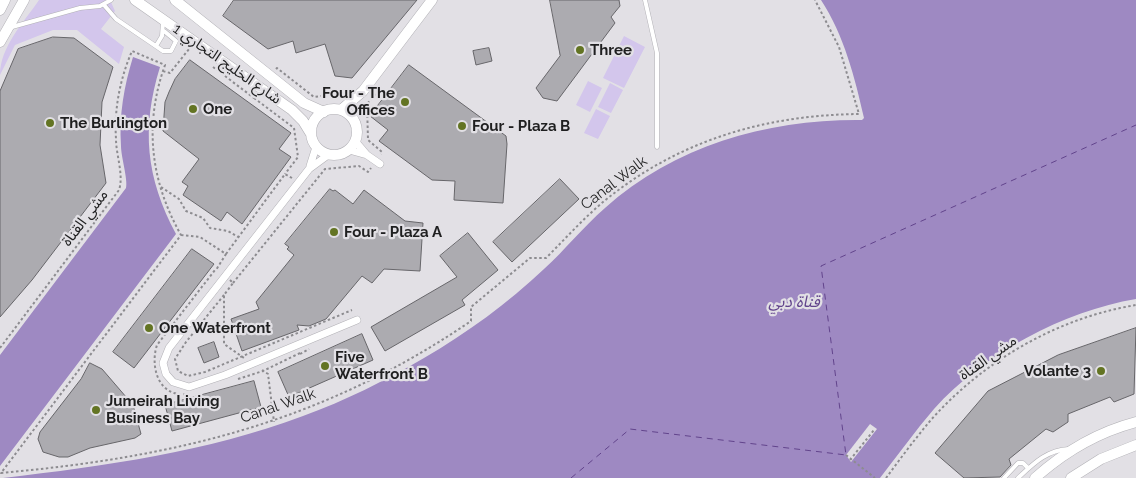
<!DOCTYPE html>
<meta charset="utf-8">
<style>
body{margin:0}
canvas{display:block;background:#e2e0e5}
</style>
<canvas width="1136" height="478"></canvas>
<script>
const ctx = document.querySelector('canvas').getContext('2d');
ctx.lineJoin = 'round';
function fill(path, color) { ctx.fillStyle = color; ctx.fill(path, 'evenodd'); }
function strokePath(path, color, width, dash) { ctx.strokeStyle = color; ctx.lineWidth = width; ctx.lineCap = dash ? 'butt' : 'round'; ctx.setLineDash(dash || []); ctx.stroke(path); }
function label(font, color, halo, rows, align = 'center') {
  ctx.font = font + ' Raleway,"Noto Sans Arabic",sans-serif'; ctx.lineWidth = 4.5; ctx.setLineDash([]); ctx.textBaseline = 'middle'; ctx.strokeStyle = halo; ctx.fillStyle = color; for (const [text, x, y, turn = 0] of rows) {
    ctx.save(); ctx.translate(x, y); ctx.rotate((+turn || 0) * Math.PI / 180); ctx.textAlign = isNaN(turn) ? turn : align; if (halo) ctx.strokeText(text, 0, 0); ctx.fillText(text, 0, 0); ctx.restore();
  }
}
fill(new Path2D(`
 M39 0H110L115 11 101 29 124 47 119 64 77 30H53L15 45 0 75C0 47 24 22 39 0Z
 M624 36 645 47 624 88 603 78Z
 M588 81 602 88 590 112 576 105Z
 M610 83 623 90 611 113 598 107Z
 M596 109 610 116 598 139 584 133Z`), '#d3c6ec');
fill(new Path2D(`
 M821 0H1136V299C1064 311 983 354 934 409 915 431 898 455 880 478H3C105 466 207 452 303 416 345 401 386 380 424 358 467 333 508 303 544 269 565 250 583 227 605 208 675 145 769 119 862 120L864 118C855 78 844 35 821 0Z
 M133 57 160 67C141 128 146 178 176 234L0 466V355L126 188C128 179 121 157 121 146 119 115 124 86 133 57Z`), '#9e89c2');
fill(new Path2D(`
 M870 424 877 429 851 462 846 455Z`), '#e2e0e5');
strokePath(new Path2D(`
 M571 478 630 429 846 455 821 266 1136 125`), '#62448c', 1, [6, 5]);
const building = new Path2D(`
 M234 0H417L352 78 335 76 325 44 296 53 293 41 268 49 223 16Z
 M550 0H619L620 6 611 17 615 23 557 101 543 98 536 88 560 56Z
 M53 37 74 38 113 67 102 102 100 145 106 183 32 280 0 317V91L18 49Z
 M489 48 492 61 476 65 473 51Z
 M190 60 291 133 279 149 291 157 242 224 227 212 221 221 183 195 188 186 182 182 199 159 163 131 164 116 165 102 169 92 175 79Z
 M409 65 506 136 507 144 503 203 454 200 455 181 432 180 379 141 388 130 370 116Z
 M560 179 579 199 512 262 493 242Z
 M330 189 333 191 335 190 353 204 364 190 405 221 423 223 420 271 384 269 372 283 362 276 326 319 309 326 297 325 299 330 242 351 231 319 259 309 256 302 294 255 287 249 289 247 285 244Z
 M468 233 498 270 462 300 465 305 385 351 371 327 457 277 440 256Z
 M192 249 214 264 134 368 113 352Z
 M1136 328 1134 394 1114 402 1110 397 1068 414V422L1053 432 1046 429 1009 459 1011 465 1000 477 964 478 935 453 988 391 1058 355Z
 M362 334 373 360 289 397 278 372Z
 M214 342 219 357 204 363 198 348Z
 M90 363 102 369 133 405 141 434 135 438 90 448 68 457H59L43 452 38 439 40 432 81 379Z
 M254 381 261 407 172 431 165 405Z`);
fill(building, '#acabb0');
strokePath(building, '#67666a', 1);
const lane = new Path2D(`
 M645 0 657 53V147
 M104 5 116 19 163 51H171L176 41 164 31
 M12 27 80 8 100 6 111 0
 M156 46 162 36 163 22
 M1004 478 1018 463H1023L1028 468
 M1018 478C1034 463 1047 450 1069 449`);
const street = new Path2D(`
 M356 142 367 155
 M349 150 367 155 380 164
 M328 155 309 169 169 348 163 363 166 374 173 382 189 387 225 375 357 320
 M310 166 316 147`);
const secondary = new Path2D(`
 M135 0 292 110 303 121 311 134
 M175 0 304 103 324 112
 M0 10 5 0
 M0 42 24 0
 M311 132a23 23 0 1 1 46 0a23 23 0 1 1-46 0Z
 M341 110 363 91 432 0
 M1035 478C1064 452 1098 432 1136 422
 M1071 478 1101 459 1136 445`);
strokePath(lane, '#b2b1b6', 5);
strokePath(street, '#b2b1b6', 8);
strokePath(secondary, '#b2b1b6', 11);
strokePath(new Path2D(`
 M213 67 254 98 257 95
 M276 69 277 68 314 97 348 92
 M163 71 170 73 189 49
 M377 87 380 89 367 104 368 140 382 152 381 154
 M254 98 294 128 298 157 285 174
 M161 187 179 199 186 211 203 218 210 228 228 231 238 237
 M181 235 200 237 226 254 216 270
 M226 254 285 174 292 178
 M230 280 233 283 224 295V344L244 358
 M233 283 325 169 359 166 368 172 371 168
 M224 295 186 342 175 359 178 371 188 376 205 372 352 310
 M0 348 119 190C124 175 116 155 116 139 114 109 120 79 132 51L165 65C144 124 150 180 181 235L1 473C177 457 323 422 471 321V307L530 258H546C565 239 583 219 603 202 677 141 764 115 859 114L839 47 815 0
 M300 354 309 349
 M262 370 268 374 274 422
 M238 379 263 371 300 353
 M186 394C158 397 150 366 157 345L215 270
 M846 455 875 478
 M850 460 874 430
 M886 478C900 459 915 439 930 421 983 361 1057 318 1136 305`), '#8d8c90', 2, [2.5, 2.5]);
strokePath(lane, '#fff', 4);
strokePath(street, '#fff', 7);
strokePath(secondary, '#fff', 10);
for (const [x, y, r, color] of [
 [580,50,5,"#637423"],
 [405,102,5,"#637423"],
 [193,109,5,"#637423"],
 [50,123,5,"#637423"],
 [462,126,5,"#637423"],
 [334,232,5,"#637423"],
 [149,328,5,"#637423"],
 [325,366,5,"#637423"],
 [1101,371,5,"#637423"],
 [96,410,5,"#637423"]
]) { const dot = new Path2D(); dot.arc(x, y, r, 0, 2 * Math.PI); ctx.fillStyle = color; ctx.fill(dot); strokePath(dot, '#e2e0e5', 2); }
label('bold 15px', '#1f1f20', '#e2e0e5', [
 ["Three",590,50],
 ["Four - The",395,93,"right"],
 ["Offices",395,110,"right"],
 ["One",203,109],
 ["The Burlington",60,123],
 ["Four - Plaza B",472,126],
 ["Four - Plaza A",344,232],
 ["One Waterfront",159,328],
 ["Five",335,357],
 ["Waterfront B",335,374],
 ["Volante 3",1091,371,"right"],
 ["Jumeirah Living",106,401],
 ["Business Bay",106,418]
], 'left');
label('15px', '#1f1f20', '#e2e0e5', [
 ["شارع الخليج التجاري 1",227,64,35],
 ["Canal Walk",614,183,-37],
 ["مشي القناة",85,218,-53],
 ["مشي القناة",988,358,-35],
 ["Canal Walk",278,406,-19]
]);
label('italic 16px', '#62448c', '#e2e0e5', [
 ["قناة دبي",794,302]
]);
</script>
